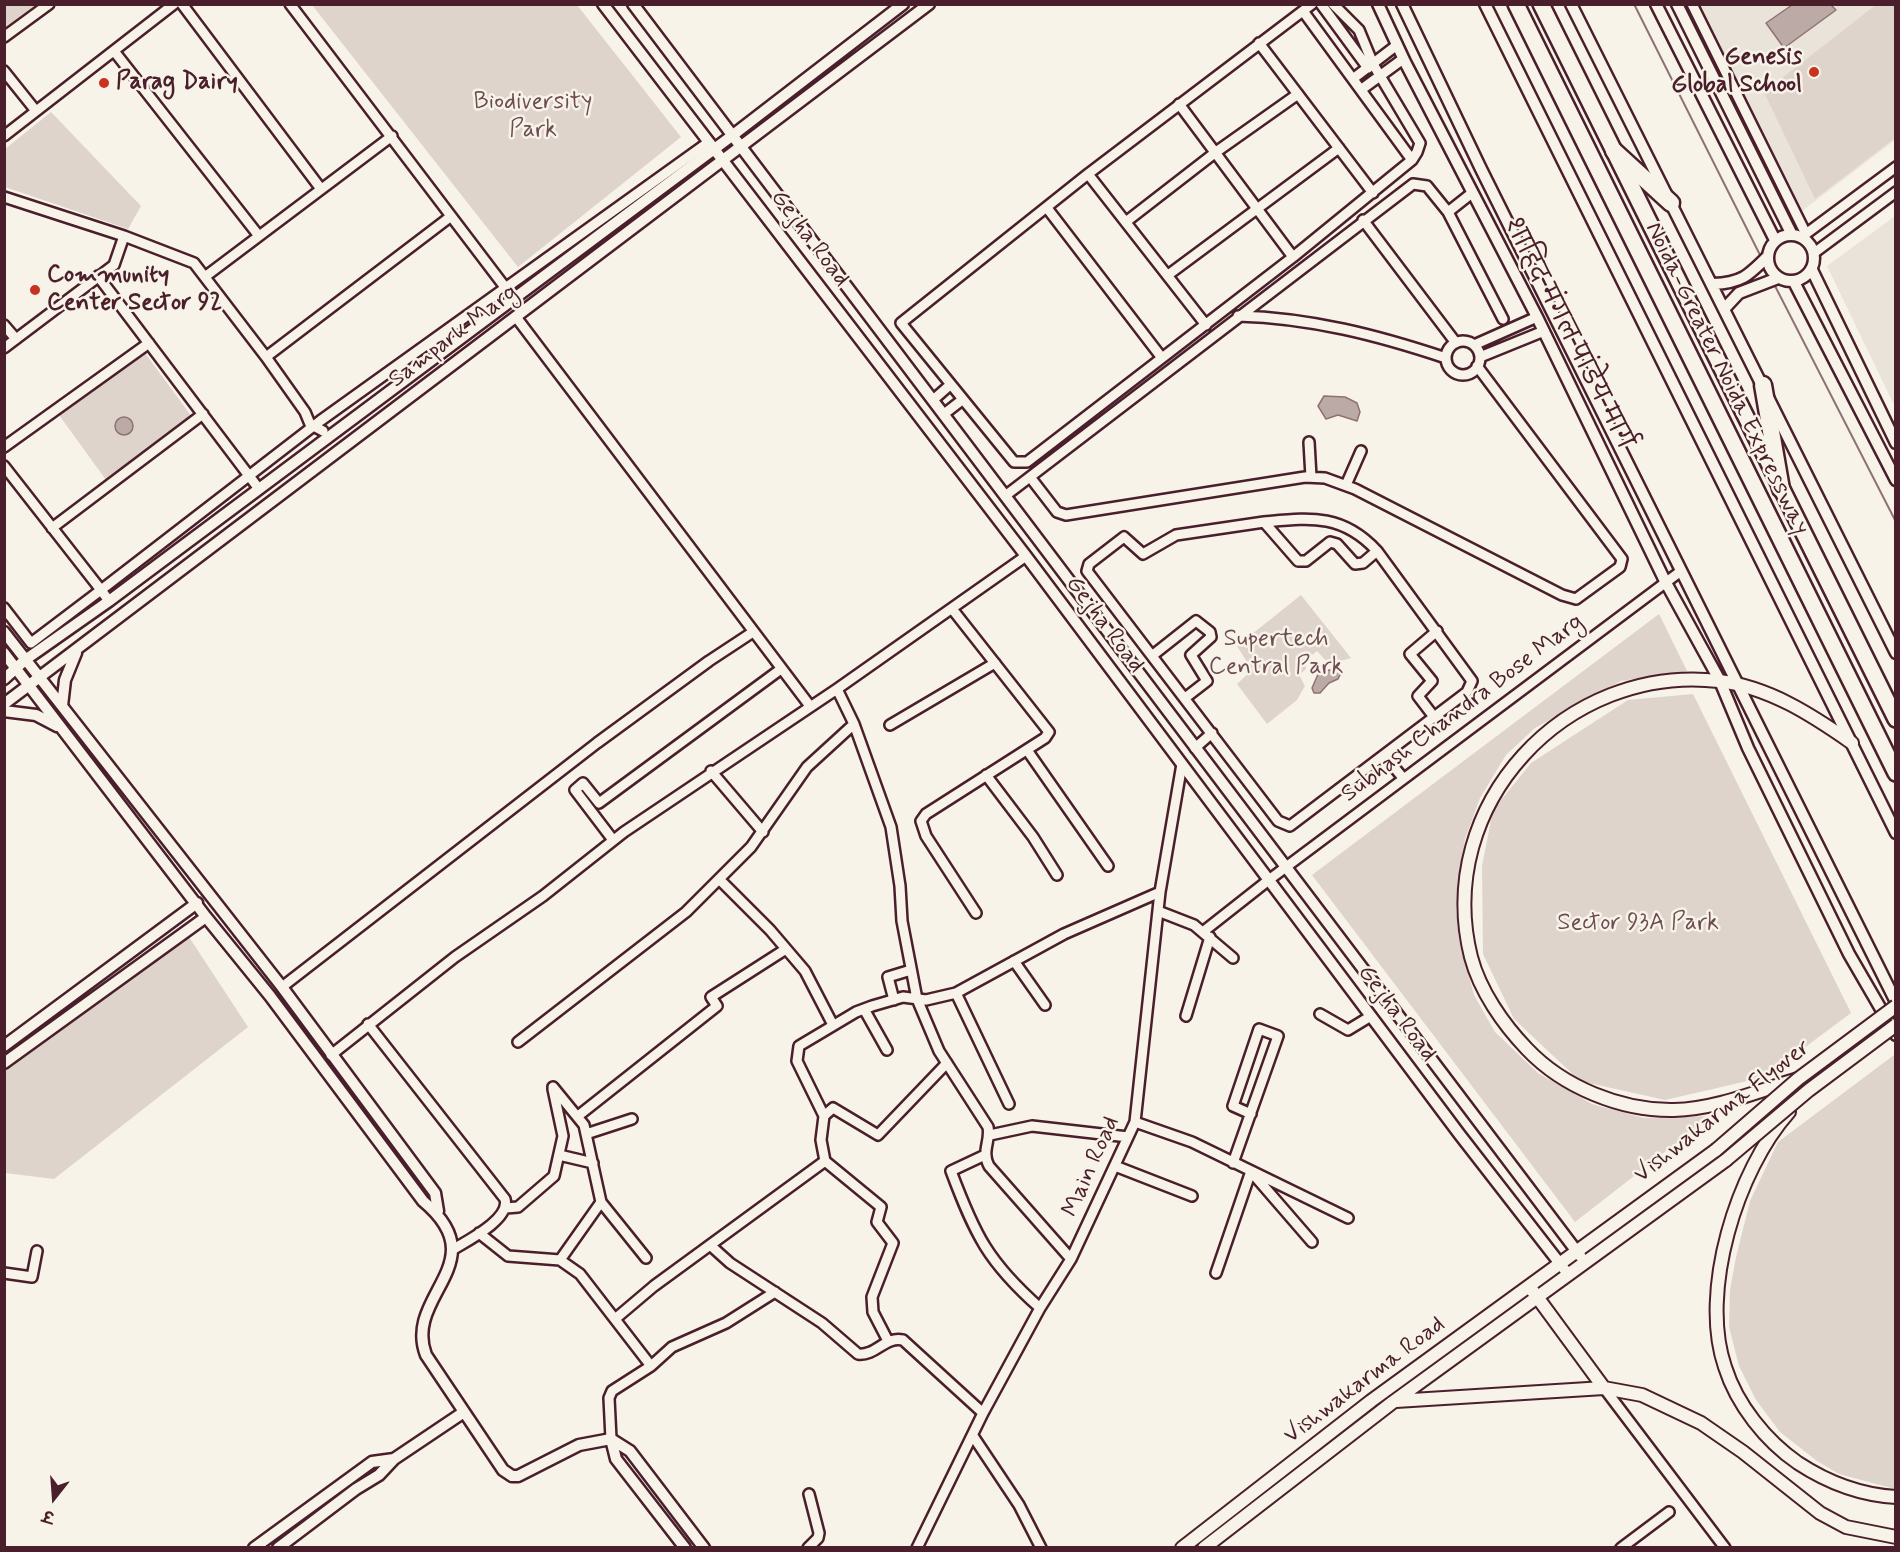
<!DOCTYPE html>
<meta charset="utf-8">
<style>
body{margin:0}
#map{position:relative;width:1900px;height:1552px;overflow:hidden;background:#f7f3e8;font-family:Mynerve,"Playpen Sans Deva",sans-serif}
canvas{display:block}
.frame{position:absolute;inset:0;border:6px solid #4a1f2b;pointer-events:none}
.north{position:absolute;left:24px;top:1468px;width:60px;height:60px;-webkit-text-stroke:4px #f7f3e8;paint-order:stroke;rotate:197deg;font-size:16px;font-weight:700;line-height:24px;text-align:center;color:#4a1f2b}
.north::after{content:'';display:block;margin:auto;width:21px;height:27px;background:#4a1f2b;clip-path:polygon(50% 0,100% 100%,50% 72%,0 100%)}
</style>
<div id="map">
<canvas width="1900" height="1552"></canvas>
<div class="frame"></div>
<div class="north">उ</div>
</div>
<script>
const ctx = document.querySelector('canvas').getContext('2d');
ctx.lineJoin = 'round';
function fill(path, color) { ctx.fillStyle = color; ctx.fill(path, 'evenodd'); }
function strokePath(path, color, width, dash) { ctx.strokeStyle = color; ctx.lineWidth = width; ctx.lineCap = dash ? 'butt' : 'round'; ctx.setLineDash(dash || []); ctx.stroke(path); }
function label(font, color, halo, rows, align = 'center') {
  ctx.font = font + ' Mynerve,"Playpen Sans Deva",sans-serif'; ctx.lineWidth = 5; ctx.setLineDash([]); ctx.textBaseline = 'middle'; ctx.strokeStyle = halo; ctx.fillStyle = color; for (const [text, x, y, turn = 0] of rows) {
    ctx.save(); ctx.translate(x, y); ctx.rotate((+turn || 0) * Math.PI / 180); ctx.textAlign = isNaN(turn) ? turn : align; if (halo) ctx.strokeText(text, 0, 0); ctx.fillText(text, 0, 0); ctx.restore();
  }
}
fill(new Path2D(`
 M1698 5H1895V140L1802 211Z
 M1895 216V407L1827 266Z`), '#eae3da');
fill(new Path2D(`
 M1877 4 1895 5V138L1815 199 1764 92Z
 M5 5H40L5 33Z
 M312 5H577L681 137 518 267Z
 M51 112 141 206 128 229 5 187V149Z
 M145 353 192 417 106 480 59 415Z
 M1301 595 1351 658 1329 664 1317 651 1305 661 1306 669 1299 675 1305 686 1297 700 1267 724 1237 684 1252 670 1237 646Z
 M1659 614 1687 671 1621 681 1535 728 1506 755 1480 798 1465 839 1456 909 1459 938 1474 995 1495 1032 1538 1073 1592 1104 1644 1118 1711 1116 1575 1222 1312 875Z
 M1693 694 1851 1013 1765 1077 1665 1100 1580 1081 1514 1019 1483 954 1482 866 1493 810 1531 763 1628 700Z
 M189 937 248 1027 54 1179 5 1173V1071Z
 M1894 1055 1896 1060 1895 1489 1839 1474 1817 1461 1780 1432 1756 1400 1739 1366 1729 1327 1730 1290 1736 1257 1750 1201 1778 1142Z`), '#ded4cc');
const water = new Path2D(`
 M1792 5H1831L1836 10 1784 48 1766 23Z
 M1324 396 1345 397 1357 403 1360 412 1357 421 1338 415 1326 419 1318 406Z
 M115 426a9 9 0 1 1 18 0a9 9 0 1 1-18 0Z
 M1335 669 1341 673 1338 679 1329 683 1320 693H1314L1312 688 1319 672Z`);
fill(water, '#bcaaa7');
strokePath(water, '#8e7275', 1.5);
strokePath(new Path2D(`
 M1634 4 1761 257
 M1765 265 1771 276
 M1774 284 1896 522`), '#8e7275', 2);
const minor = new Path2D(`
 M182 4 321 189
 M290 4 514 299
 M1312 4 1088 174 901 323 1014 462H1027L1293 257 1412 160 1417 152 1420 143 1373 64 1359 30 1333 4
 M1321 4 1368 68
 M1692 4 1806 234
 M1303 11 1412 160
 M4 37 49 4
 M1259 43 1373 193
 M114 51 259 236
 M4 71 36 111
 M1354 78 1397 45
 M1362 89 1403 59
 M1179 104 1293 257
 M4 136 174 4
 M1088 174 1206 325
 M4 197 124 236 194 263 266 357 305 412 310 424 323 431
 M1047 208 1162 358
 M1448 212 1472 193
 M1363 220 1456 343
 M1127 221 1216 152 1298 94
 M1803 236 1896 167
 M1814 253 1896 192
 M1168 275 1339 148
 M98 276 259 489
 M206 276 392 136
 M1238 316C1311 318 1377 335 1446 358
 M516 317 810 706
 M4 325 16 339
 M1446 358a17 17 0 1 1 34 0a17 17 0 1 1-34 0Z
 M1474 345 1537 317
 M4 348 114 265 124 236
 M266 357 450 217
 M1480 357 1544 331
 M933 400 950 385
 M944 414 962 400
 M1309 442 1311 477
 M4 447 149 343
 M4 466 101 590 31 643 4 608
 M1030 477 1057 512 1066 515 1305 477 1325 478 1355 489 1562 595 1576 599 1620 567 1622 559 1477 366
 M1346 485 1361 451
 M1005 496 1413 184 1427 186 1448 212 1503 319
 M1264 522 1298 561H1306L1330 542 1337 544 1355 564 1363 563 1377 551 1472 681 1467 692 1290 826 1278 821 1087 571 1089 564 1124 537 1143 554 1176 535Z
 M1264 522C1309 518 1342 513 1377 551
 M52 528 203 414
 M109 601 101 590 320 421 709 142
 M953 610 1049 732 1045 738 926 814 921 821 926 836 976 913
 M1153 655 1196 621 1210 632 1211 637 1191 655 1207 681 1185 698
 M837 689 854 724 891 827 900 886 902 921 917 999 939 1051 988 1127C991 1141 981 1151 989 1166L1071 1259
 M1434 717 1418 696 1432 681 1410 654 1437 631
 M890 725 995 663
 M1195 748 1212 733
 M1027 750 1108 866
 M1385 756 1403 778
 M711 771 763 832
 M986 775 1033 837 1057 875
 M613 840 575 790 583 783 599 803 781 669
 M719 879 770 930 805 971 833 1025
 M1158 911 1194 925 1233 958
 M1204 931 1270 879 1681 571
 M1014 961 1045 1005
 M282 987 597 743 709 661 753 632
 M956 993 1009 1104
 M894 1000 888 977 911 970
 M864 1009 887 1050
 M1320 1014 1348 1030 1371 1016
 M1186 1016 1210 937
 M368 1024 505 1199C511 1219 467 1241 452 1250
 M518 1042 686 912 751 847 807 767 854 724
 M331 1055 455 957 543 896 624 832 837 689 1026 556
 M553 1087 584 1125 601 1202 646 1258
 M578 1116 717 1006 711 997 786 949
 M824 1116 833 1108 878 1135 947 1063
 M1135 1122 1192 1142 1348 1218
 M586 1134 632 1119
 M990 1135 1032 1126 1128 1137
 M559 1155 593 1163
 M985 1155 951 1171C975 1235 988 1262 1040 1308
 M1233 1163 1278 1036 1259 1029 1233 1106 1251 1114
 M1115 1166 1192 1196
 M1254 1175 1312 1242
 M506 1208 518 1207 554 1176 563 1136 553 1089
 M479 1233 508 1256 560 1260 580 1274 651 1366
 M710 1245 730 1263 822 1323 858 1354C876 1356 885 1336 903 1340L983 1413
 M560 1260 601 1202
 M4 1273 32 1277 37 1251
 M1216 1273 1251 1171
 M615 1319 654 1286 825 1161
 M888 1341 873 1312 872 1297 893 1243 877 1222 881 1207 825 1161 821 1140 824 1116 797 1061 799 1046 856 1012 872 1006 903 997 926 1000 956 993 1064 934 1160 892
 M1604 1388 1725 1548
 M973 1436 1019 1505 1041 1548
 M611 1439 609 1398 612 1391 651 1366 672 1347 726 1323 775 1292
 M808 1548 818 1538 819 1533 809 1494
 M917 1548 983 1413 1040 1308 1071 1259 1135 1122 1160 892 1182 764
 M1621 1548 1669 1512`);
const tertiary = new Path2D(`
 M603 4 1026 556 1460 1135 1568 1274
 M633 4 1581 1257
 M1378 4 1405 62 1537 317 1665 581 1720 681 1748 748 1849 954 1896 1035
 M1402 4 1481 169 1896 1002
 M1485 4 1896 833
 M1571 4 1896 653
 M1656 4 1775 240
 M1677 4 1792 235
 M1768 258a23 23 0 1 1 46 0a23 23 0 1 1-46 0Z
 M1812 270 1896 443
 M1794 282 1896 480
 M1713 284C1741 283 1748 276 1767 257
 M1725 308 1739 293 1778 278
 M4 632 282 987 435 1193 438 1211
 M4 653 206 917 270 996 423 1201C497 1263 403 1295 426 1355L503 1470 512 1476H518L579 1445 611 1439 630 1451 704 1548
 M4 679 25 660 109 601 733 135 903 4
 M4 704 929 4
 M62 706 65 680 76 653
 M4 711 36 715 57 726
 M4 1046 197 903
 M4 1063 206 917
 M611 1439 616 1459 685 1548
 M254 1548 372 1462 394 1459
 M278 1548 356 1489 379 1475 394 1459 464 1412`);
const secondary = new Path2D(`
 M1798 1079C1758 1091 1716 1109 1674 1110 1621 1111 1563 1087 1527 1049 1503 1024 1480 991 1471 957 1433 805 1566 663 1719 681 1769 687 1812 715 1852 743
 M1789 1112C1737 1170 1699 1292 1725 1367 1737 1405 1766 1441 1798 1463 1827 1482 1861 1495 1896 1497
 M1532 1290 1604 1388
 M1396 1401 1604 1388 1642 1395 1701 1423 1743 1452 1820 1513 1846 1527 1896 1537
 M1182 1548 1371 1401 1716 1150
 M1204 1548 1393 1402 1726 1160`);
const trunk = new Path2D(`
 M1516 4 1896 773
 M1541 4 1896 719`);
const motorway = new Path2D(`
 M1614 151 1671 203
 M1763 385 1781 489`);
strokePath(minor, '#4a1f2b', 14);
strokePath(tertiary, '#4a1f2b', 15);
strokePath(secondary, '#4a1f2b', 16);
strokePath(trunk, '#4a1f2b', 20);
strokePath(motorway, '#4a1f2b', 21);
strokePath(minor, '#f7f3e8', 9);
strokePath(tertiary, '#f7f3e8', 10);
strokePath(secondary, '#f7f3e8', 12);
strokePath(trunk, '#f7f3e8', 15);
strokePath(motorway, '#f7f3e8', 16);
const secondaryBridge = new Path2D(`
 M1716 1150 1798 1079 1896 1006
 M1726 1160 1809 1090 1896 1025`);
strokePath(secondaryBridge, '#4a1f2b', 16, []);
strokePath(secondaryBridge, '#f7f3e8', 12);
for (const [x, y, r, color] of [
 [1814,72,6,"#c8321e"],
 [104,83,6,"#c8321e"],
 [35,290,6,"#c8321e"]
]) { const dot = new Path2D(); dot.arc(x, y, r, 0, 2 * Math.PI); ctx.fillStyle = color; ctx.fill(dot); strokePath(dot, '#f7f3e8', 2); }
label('bold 24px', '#4a1f2b', '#f7f3e8', [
 ["Genesis",1802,58,"right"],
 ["Global School",1802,86,"right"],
 ["Parag Dairy",116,83],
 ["Community",47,276],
 ["Center Sector 92",47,304]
], 'left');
label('24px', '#6f4c53', '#f7f3e8', [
 ["Biodiversity",533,103],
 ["Park",533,131],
 ["Supertech",1276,640],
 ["Central Park",1276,668],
 ["Sector 93A Park",1638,924]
]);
label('24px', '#4a1f2b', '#f7f3e8', [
 ["Gejha Road",809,239,53],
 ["शाहिद मंगल पांडेय मार्ग",1567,334,63],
 ["Sampark Marg",454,337,-37],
 ["Noida-Greater Noida Expressway",1726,379,64],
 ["Gejha Road",1104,625,53],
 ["Subhash Chandra Bose Marg",1463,709,-37],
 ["Gejha Road",1396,1014,53],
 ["Vishwakarma Flyover",1723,1112,-38],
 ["Main Road",1092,1167,-66],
 ["Vishwakarma Road",1365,1381,-37]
]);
</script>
